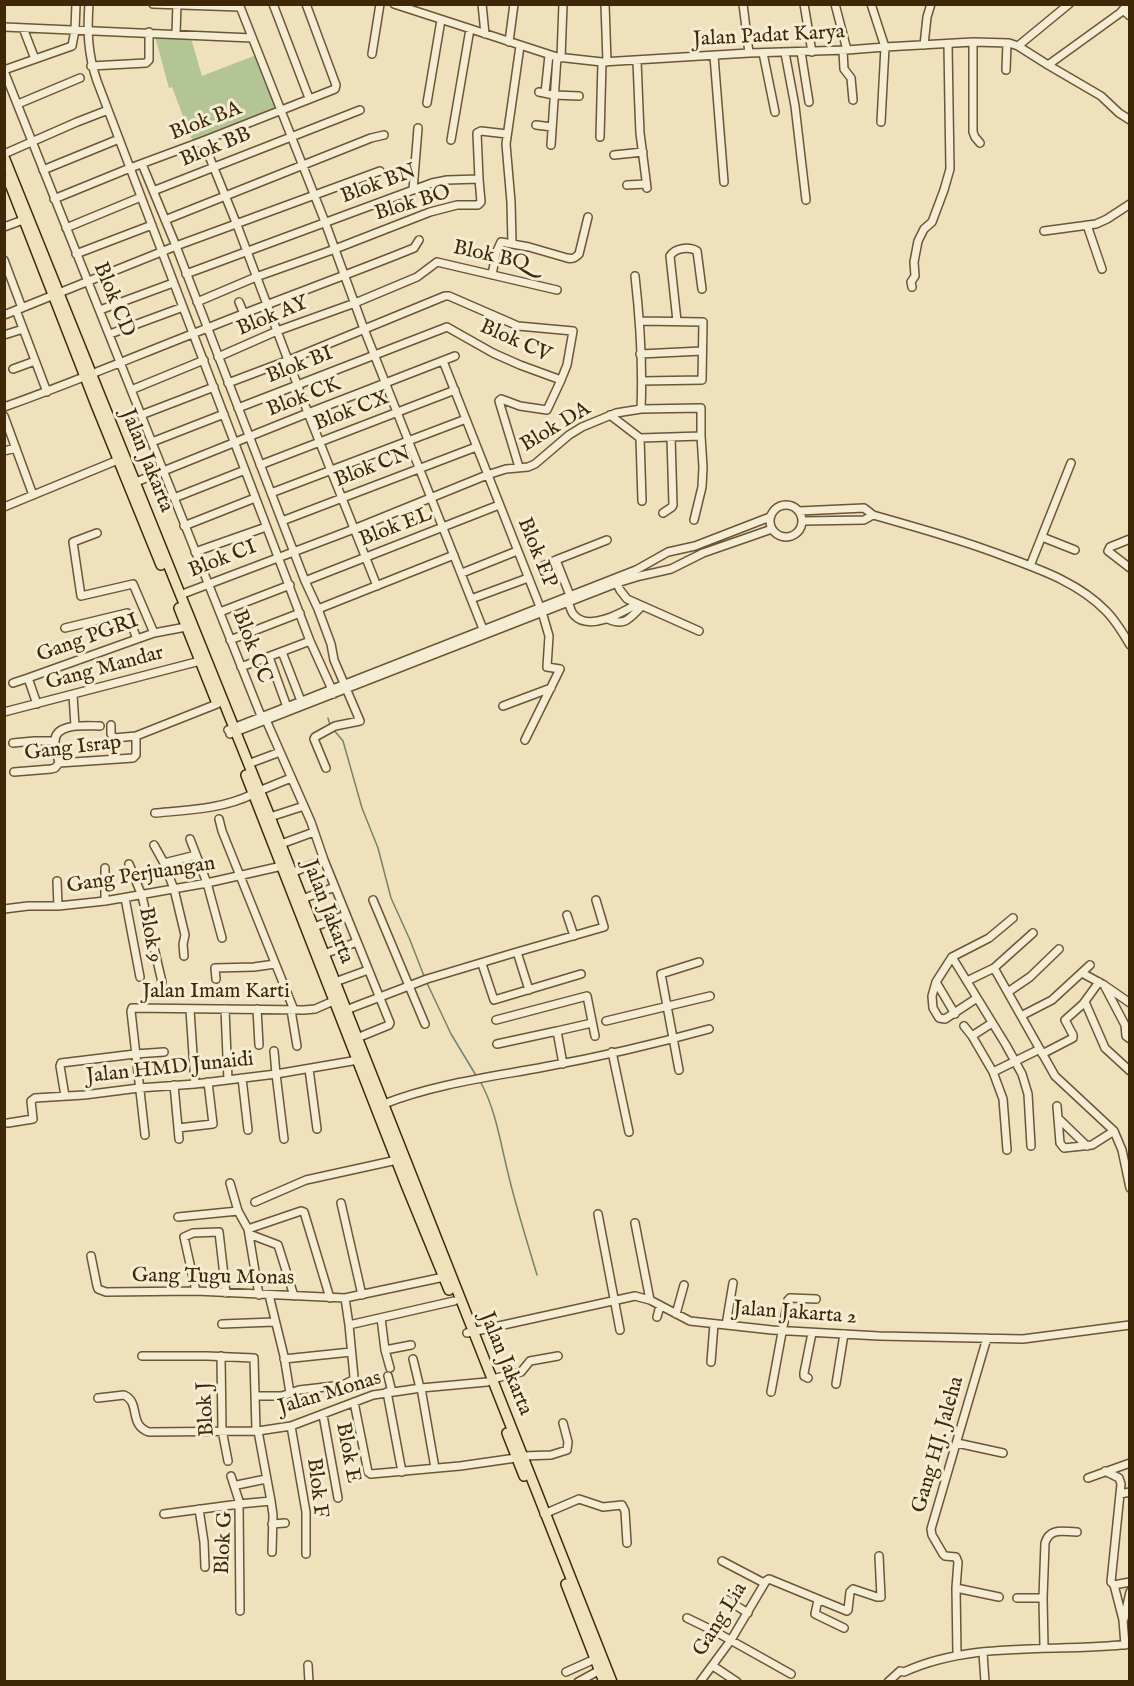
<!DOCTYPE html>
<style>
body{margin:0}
#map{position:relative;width:1134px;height:1686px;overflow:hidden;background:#eee1bc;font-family:"IM FELL English",serif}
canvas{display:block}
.frame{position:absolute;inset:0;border:6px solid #3f2808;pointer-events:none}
</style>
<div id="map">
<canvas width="1134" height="1686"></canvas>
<div class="frame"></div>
</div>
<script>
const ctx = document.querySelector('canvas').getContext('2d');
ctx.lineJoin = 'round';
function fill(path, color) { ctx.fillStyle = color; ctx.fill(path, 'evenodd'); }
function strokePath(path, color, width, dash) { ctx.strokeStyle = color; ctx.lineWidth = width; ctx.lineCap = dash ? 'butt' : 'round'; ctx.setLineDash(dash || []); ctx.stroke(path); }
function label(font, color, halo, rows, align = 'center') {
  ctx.font = font + ' "IM FELL English",serif'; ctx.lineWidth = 6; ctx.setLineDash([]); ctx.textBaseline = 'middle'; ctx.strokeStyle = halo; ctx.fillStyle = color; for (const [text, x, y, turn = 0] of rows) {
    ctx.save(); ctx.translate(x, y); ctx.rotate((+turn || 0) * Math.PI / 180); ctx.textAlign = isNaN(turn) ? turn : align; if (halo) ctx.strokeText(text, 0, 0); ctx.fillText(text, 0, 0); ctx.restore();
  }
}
fill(new Path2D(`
 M154 33 190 35 202 76 259 54 281 110 194 145 172 87 169 88Z`), '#b3c495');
strokePath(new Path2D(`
 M328 718 330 725
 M333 729 343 741 362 808 378 848 391 898 410 940 424 976
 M427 983 451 1034 477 1077
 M480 1081C496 1110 500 1141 508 1173 516 1207 527 1241 537 1275`), '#75826d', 1.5);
const minor = new Path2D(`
 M89 4C87 32 88 55 97 81L310 641 334 694
 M153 4 240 7
 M239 4 325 222 364 329 485 634
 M273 4 309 98
 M394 4 557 57 602 62 749 53 847 50 885 47 973 42 1009 43 1018 46 1048 65 1101 96 1119 113 1130 120
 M482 4 485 34
 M605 4 607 62
 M743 4 749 53
 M804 4 812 52
 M835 4 847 50
 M871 4 885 47 881 122
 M1123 10 1130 16
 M4 27 252 38
 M23 28 35 59
 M176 34 177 4
 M509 42 514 4
 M973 42V132L975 137 980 143
 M924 45 927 17 931 4
 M1018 46 1069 4
 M843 51 844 69 851 78 853 100
 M801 52 809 102
 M763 53 775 112
 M785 53 795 106 806 200
 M372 54 380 4
 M714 56 724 182
 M561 58 563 4
 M637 61 640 133 647 188
 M1048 65 1120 13 1128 4
 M91 66 146 63 149 60V32
 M4 70 72 46 75 30 76 4
 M1006 70 1007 43
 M4 71 263 721
 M539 92 554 95 579 96
 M545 93 549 55
 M427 103 441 20
 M18 104 80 78
 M536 125 552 127
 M600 137 602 62
 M451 140 470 29
 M203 141 237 225 308 413 377 586
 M551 145 557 57
 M4 154 77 122 108 110
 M614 155 643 152
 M142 164 176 246 305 581 318 609 454 555
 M43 170 119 139
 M627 185 646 184
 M413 190 418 128
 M153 191 360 110
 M54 199 130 168 203 141 335 89 336 85 306 4
 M165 220 371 138 384 135
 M1087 225 1102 269
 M4 227 23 220
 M66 228 141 197
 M1044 231 1096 224 1107 219 1130 204
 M512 243 511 202 506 144 520 46
 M76 254 152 225
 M4 260 22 308
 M186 274 432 183 447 180 479 179 477 133 481 131 507 134
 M492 275 496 253 501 242 529 247 567 258C572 259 574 259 579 254L588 217
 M912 287 911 282 915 276 914 262 918 241 924 229 932 222 944 190 950 169 948 44
 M197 302 256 277 335 249 430 212 457 205H478L481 202 479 179
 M239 302 244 314
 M16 310 47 392
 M100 310 173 283
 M4 315 176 246 380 171
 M640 321 703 322 702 380 642 381
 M677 321 670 256C675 248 689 246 697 251L702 289
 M110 334 183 307
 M4 335 23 329
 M640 354 702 351
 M218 357 277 331 355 303 417 277 437 262 557 290
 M443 361 542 612 549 636 547 667 560 669 525 740
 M13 369 35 361
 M228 383 289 360 445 296H449L518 326 573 331 567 365 561 380
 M131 390 204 360
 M4 407C72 383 138 355 205 329 274 301 345 276 414 248L419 240
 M238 408 447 327 493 353 520 365 561 380 547 410 520 406 501 399 499 401 519 467
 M141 415 214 387
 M610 415 640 438 701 436V408L641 409
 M4 416 33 495
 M640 438 642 501
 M152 442 224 414
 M4 451 16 448
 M260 465 455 390
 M131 484 308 413 455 356
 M271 493 466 419
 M174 498 245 470
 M770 521a16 16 0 1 1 32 0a16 16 0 1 1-32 0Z
 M4 507 118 460
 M799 511 864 508 873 515C919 528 965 541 1009 558 1044 571 1080 584 1106 611 1116 621 1123 633 1130 645
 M663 513 672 507 673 505 671 437
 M694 520 702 487 703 467 701 436
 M282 521 476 447
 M803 521 864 520 873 515
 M184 526 255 498
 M97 533 73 542 81 596 133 584 154 633
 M1042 537 1075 550
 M1130 539 1110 547 1108 551 1130 568
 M195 552 266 527
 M543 566 556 560
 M1030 566 1071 463
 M462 573 517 551
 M615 580 620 590 627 599 699 631
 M305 581 499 505
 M180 595 354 529 487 475 506 469 528 467 535 464 569 435 582 427 616 413 641 409C643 364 640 320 635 276
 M571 598 556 560 607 540
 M471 599 528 578
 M568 602C570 606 571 612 574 615 589 632 623 612 637 604
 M318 609 331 644 334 660 360 721 335 726 315 737 314 739 326 768
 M220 612 290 585
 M608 619C625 627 630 618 642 606
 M65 628 127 613 137 639
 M230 640 300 613
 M282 652 301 701
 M269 657 287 707
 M241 667 310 641
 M13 683 28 678
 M73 695 75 726
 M37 704 28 678 137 639 154 633 186 627
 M503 706 551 688
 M4 712 200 661
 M266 720 311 822 324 860 390 1023 389 1025 357 1038
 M111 725V734L114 738 136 736
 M228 730 636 570 668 552 695 546 770 517
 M230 734 617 583 640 576 671 569 703 553 772 529
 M13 743 34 741H54
 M59 763C58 757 55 750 55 743 53 722 87 726 100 726
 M248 764 280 752
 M14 772 51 769 55 768 59 763 133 758 136 755V736L217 704
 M259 791 291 778
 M155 813C188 810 223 809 253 794
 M270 817 304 806
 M219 819 222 831 294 1010
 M190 839 207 883 222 938
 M281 844 314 832
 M154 845 164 863 174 889 185 935 183 944 184 956
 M164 863 196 855
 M129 864 142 896 162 982
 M105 868V901
 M291 873 324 860
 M57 881 58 906
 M125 898 140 977
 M302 899 335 887
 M373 900 425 1024
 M4 909 28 906H58L105 901 207 883 282 866
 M567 915 574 936
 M314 927 346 915
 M324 954 357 942
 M952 957 1006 1045 1022 1074 1028 1094 1031 1146
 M482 964 494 1000 581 974
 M994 968 1055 1076 1114 1131 1122 1150 1130 1188
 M1082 973 1104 985 1130 1003
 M216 979 215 968 254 967 275 964
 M967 981 994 968 1033 933
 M335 982 368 970
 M936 982 955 1014
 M1104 985 1125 1025 1126 1036 1130 1039
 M529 990 517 952 604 927 596 900
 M1008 992 1030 977 1059 949
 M977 998 945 1019 939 1018 933 1008 932 996 936 982 952 957 989 938 1013 918
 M1085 1002 1105 1048 1130 1071
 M225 1009 228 1080
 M257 1009 259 1045
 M190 1010 195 1084
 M291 1010 297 1046
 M346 1010 427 979 517 952
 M1021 1016 1052 1000 1090 965
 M496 1020 587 996 595 1036
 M606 1021 710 996
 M992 1023 972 1036 993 1072 1040 1049
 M964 1026 972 1036
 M557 1031 592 1023
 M497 1044 557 1031 563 1064
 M274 1051 276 1074 284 1139
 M612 1052 629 1132
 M1042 1054 1073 1038V1035L1065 1020 1083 1004 1099 982
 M309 1069 317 1129
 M679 1070 661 974 699 962
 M993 1072 1003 1099 1007 1150
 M242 1078 248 1130
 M174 1085 179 1139
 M65 1096 60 1066 61 1063 135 1054 164 1052
 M384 1104C434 1084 491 1077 544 1067 599 1057 655 1044 709 1029
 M1057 1106 1060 1143 1064 1148 1092 1145 1114 1131
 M1058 1118 1087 1146
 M8 1123 33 1119 31 1101 35 1098 84 1095 139 1088 195 1084 276 1074 358 1060
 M178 1128 213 1124 208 1082
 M145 1135 131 1011 132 1008 304 1010 315 1009 338 999
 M230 1183 238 1211 248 1229 259 1295
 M255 1202 306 1180 397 1160
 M341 1203 362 1295
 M598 1214 620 1330
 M178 1217 238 1211
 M635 1223 650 1300
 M248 1229 301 1211 304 1212 330 1298
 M249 1234 278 1245 294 1296
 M91 1256 97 1286 98 1289 106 1292 196 1291 345 1298 444 1277
 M196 1291 184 1237 193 1233 219 1232 226 1293
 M269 1295 284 1356 290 1393
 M676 1314 684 1285
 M657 1317 660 1306
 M381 1318 385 1350 390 1368
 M222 1324 274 1322
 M349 1325 454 1301
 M726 1325 733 1283
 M467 1333 635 1296 650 1300 690 1321 772 1330 879 1336 1023 1339 1130 1325
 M385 1350 411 1345
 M142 1356H207L254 1358 256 1431
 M221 1356 222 1430 228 1461
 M284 1359 351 1352
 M413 1359 420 1388
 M711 1362 714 1324
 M388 1376 392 1392
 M808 1378 804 1376V1373L812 1333
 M492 1379 521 1372 530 1361 558 1356
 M836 1384 844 1334
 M421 1388 435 1468
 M387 1392 402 1472
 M771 1392 788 1300 790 1298 816 1299
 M256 1396H282L299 1390 343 1385 353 1380 354 1377 349 1325 345 1298
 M98 1398 124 1395C141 1402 128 1425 149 1432L258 1431 291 1426 373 1395 421 1388 487 1382
 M354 1402 368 1472 371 1474 460 1466 516 1458
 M323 1415 338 1498
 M291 1426 306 1512V1554
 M957 1443 1003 1453
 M523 1456 551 1455 567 1450 568 1442 563 1423
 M1105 1471 1119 1478 1121 1484 1111 1582 1114 1585 1123 1620 1125 1645
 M231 1476 240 1504
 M1088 1478 1130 1463
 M237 1485 266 1479
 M1120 1494 1130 1492
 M271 1501 273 1515 272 1552
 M199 1509 204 1542 205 1567
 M164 1514 239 1504
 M544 1514 579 1499 603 1507 622 1505 625 1511 627 1543
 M272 1524 285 1523
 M722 1561 764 1583
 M1114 1585 1130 1582
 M956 1588 999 1597
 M1017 1598H1043
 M727 1600 748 1613
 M818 1600 815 1614 844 1628
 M240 1611 239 1504 271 1501 258 1431
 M687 1618 716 1632 791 1674
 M1124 1619 1130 1592
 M1044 1647 1043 1598 1045 1543C1050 1527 1063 1532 1077 1532
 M983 1653 985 1682
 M957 1655 956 1588 958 1562 956 1557 945 1556 943 1554 932 1535 931 1529 987 1338
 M308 1665 309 1682
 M713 1666 737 1682
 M566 1672 595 1659
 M578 1682 600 1670
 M700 1682 731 1640 766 1581 769 1579 847 1611 848 1610 850 1592 853 1589 877 1597H881L879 1556
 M888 1682 900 1671 904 1672C973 1640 1056 1653 1130 1644`);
const major = new Path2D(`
 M4 157 270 817 612 1682
 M8 179 96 405 161 565
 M179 608 216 701
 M246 775 406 1185 449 1290
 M507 1433 524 1476
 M566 1584 604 1682`);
strokePath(minor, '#6b5635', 10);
strokePath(major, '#3f2808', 12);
strokePath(minor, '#f4ecd3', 7);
strokePath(major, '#eee1bc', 9);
label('21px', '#3f2808', '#f4ecd3', [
 ["Jalan Padat Karya",769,37,-3],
 ["Blok BA",206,122,-21],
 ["Blok BB",216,148,-22],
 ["Blok BN",379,185,-20],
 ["Blok BO",413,204,-17],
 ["Blok BQ",491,257,13],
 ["Blok CD",113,300,68],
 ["Blok AY",273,317,-22],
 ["Blok CV",515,342,24],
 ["Blok BI",300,366,-21],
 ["Blok CK",304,398,-21],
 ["Blok CX",352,412,-21],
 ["Blok DA",556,428,-31],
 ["Jalan Jakarta",146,461,68],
 ["Blok CN",373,468,-21],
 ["Blok EL",396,528,-21],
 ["Blok EP",536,553,68],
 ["Blok CI",223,560,-21],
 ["Gang PGRI",88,639,-20],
 ["Blok CC",251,647,69],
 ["Gang Mandar",105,669,-15],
 ["Gang Israp",73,749,-7],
 ["Gang Perjuangan",141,876,-9],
 ["Jalan Jakarta",327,912,69],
 ["Blok 9",149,935,80],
 ["Jalan Imam Karti",216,993],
 ["Jalan HMD Junaidi",170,1069,-6],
 ["Gang Tugu Monas",213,1278,1],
 ["Jalan Jakarta 2",795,1314,4],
 ["Jalan Jakarta",505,1364,68],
 ["Jalan Monas",330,1394,-17],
 ["Blok J",207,1409,-93],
 ["Gang HJ. Jaleha",939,1445,-74],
 ["Blok E",347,1453,79],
 ["Blok F",316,1488,83],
 ["Blok G",225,1543,-87],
 ["Gang Lia",721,1620,-58]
]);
</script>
